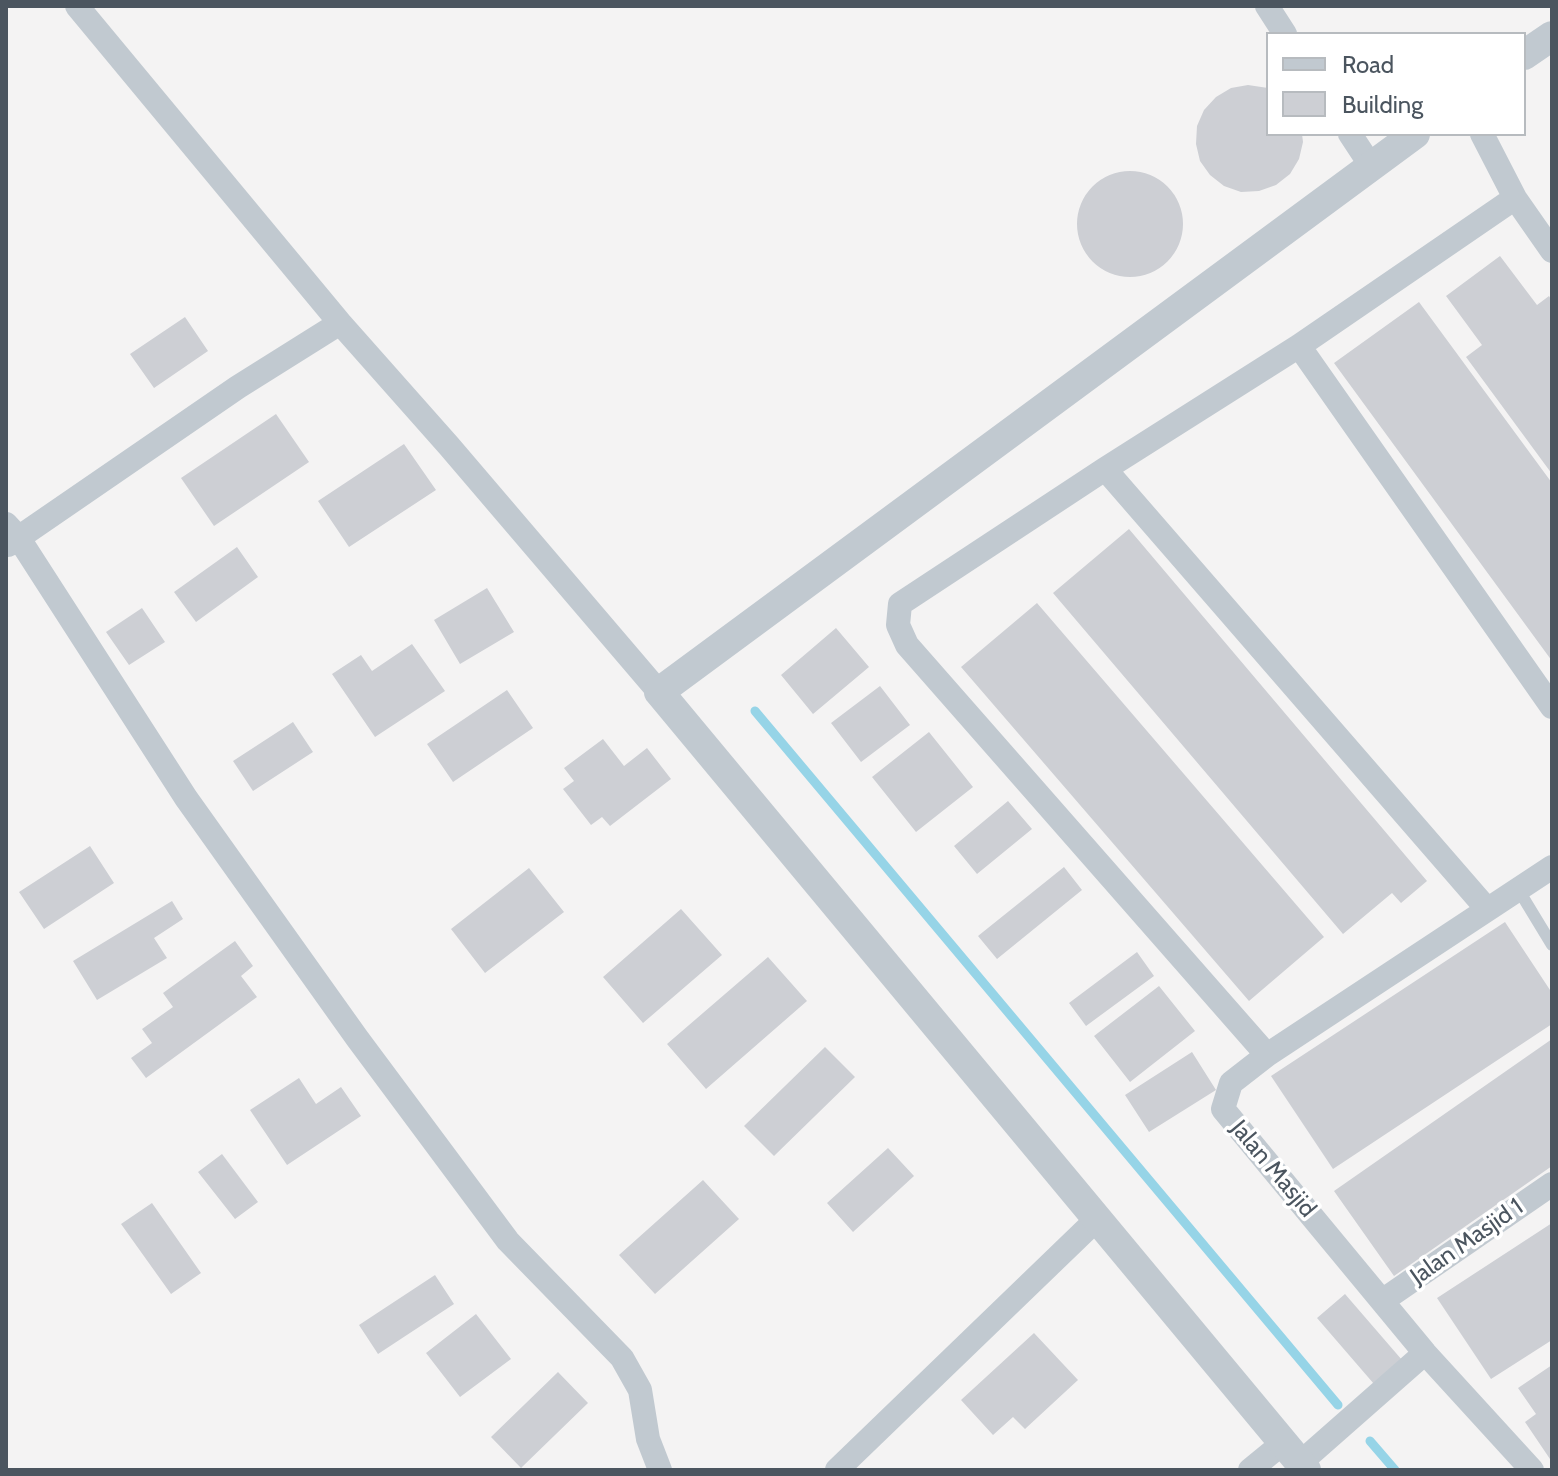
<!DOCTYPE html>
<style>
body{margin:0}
#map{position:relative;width:1558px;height:1476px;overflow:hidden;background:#f4f3f3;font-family:Cabin,sans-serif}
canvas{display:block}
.frame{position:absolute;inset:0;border:8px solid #4b555f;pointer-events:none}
.legend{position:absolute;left:1266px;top:32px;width:260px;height:104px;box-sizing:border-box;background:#fff;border:2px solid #b7bbbf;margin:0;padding:10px 14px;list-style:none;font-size:24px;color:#4b555f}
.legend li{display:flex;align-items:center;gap:16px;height:40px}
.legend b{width:40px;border:2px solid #b7bbbf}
</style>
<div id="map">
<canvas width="1558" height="1476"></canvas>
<div class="frame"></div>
<ul class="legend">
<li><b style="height:10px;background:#c1c9d0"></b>Road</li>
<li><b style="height:22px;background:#cdcfd4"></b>Building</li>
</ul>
</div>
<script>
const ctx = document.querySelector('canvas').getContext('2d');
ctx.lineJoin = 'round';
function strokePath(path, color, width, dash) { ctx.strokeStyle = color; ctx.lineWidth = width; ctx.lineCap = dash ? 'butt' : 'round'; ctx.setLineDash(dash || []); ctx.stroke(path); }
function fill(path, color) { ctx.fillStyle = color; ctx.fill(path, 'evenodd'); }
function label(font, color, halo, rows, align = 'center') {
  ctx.font = font + ' Cabin,sans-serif'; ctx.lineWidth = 7; ctx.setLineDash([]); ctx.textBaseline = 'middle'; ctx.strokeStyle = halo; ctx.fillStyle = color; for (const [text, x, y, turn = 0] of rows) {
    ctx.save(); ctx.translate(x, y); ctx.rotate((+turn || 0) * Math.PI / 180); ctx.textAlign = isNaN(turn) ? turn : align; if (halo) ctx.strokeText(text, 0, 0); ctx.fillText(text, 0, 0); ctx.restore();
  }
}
strokePath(new Path2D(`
 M755 711 1338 1405
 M1370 1441 1395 1470`), '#96d4e7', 9);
fill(new Path2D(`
 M1248 85 1268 88V134H1302L1303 142 1299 159 1290 174 1276 185 1259 191 1241 192 1224 186 1210 175 1200 161 1196 144 1197 126 1204 110 1216 97 1231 88Z
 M1077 224a53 53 0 1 1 106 0a53 53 0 1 1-106 0Z
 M1500 256 1537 305 1549 296 1552 301V474L1466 357 1482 345 1446 296Z
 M1419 302 1552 483V661L1334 363Z
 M185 317 208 351 154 388 130 354Z
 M276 414 309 462 214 526 181 478Z
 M404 444 436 490 349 547 318 501Z
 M1129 529 1427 881 1401 903 1392 893 1343 934 1053 593Z
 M237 547 258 577 196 622 174 592Z
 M487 588 514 632 460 664 434 620Z
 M1037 603 1324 937 1249 1001 961 667Z
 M142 608 165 642 129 665 106 632Z
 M836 628 869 667 813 714 781 675Z
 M412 644 445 691 375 737 332 674 361 655 372 671Z
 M880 686 910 725 861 762 831 723Z
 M507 690 533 728 453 782 427 744Z
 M293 722 313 752 253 791 233 761Z
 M929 732 973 787 916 832 872 777Z
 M603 739 624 766 647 748 671 779 610 826 602 817 591 825 563 789 574 781 564 768Z
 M1008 801 1032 829 977 874 954 846Z
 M90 846 114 883 44 929 19 892Z
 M1064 867 1082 890 997 959 978 936Z
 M529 868 564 912 485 973 451 929Z
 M172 901 183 919 154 938 167 958 97 1000 73 961Z
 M681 909 722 955 643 1023 603 977Z
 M1505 922 1552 993V1024L1333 1169 1271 1076Z
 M235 941 253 966 241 976 257 997 146 1078 131 1058 152 1043 142 1029 173 1007 163 993Z
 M1137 952 1154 976 1086 1026 1069 1003Z
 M768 957 807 1001 706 1089 667 1044Z
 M1159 986 1195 1031 1130 1082 1094 1036Z
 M1552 1039V1166L1394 1276 1334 1191Z
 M825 1047 855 1077 774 1156 744 1126Z
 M1192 1052 1216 1090 1149 1132 1125 1095Z
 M299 1078 316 1104 341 1087 361 1116 287 1165 250 1110Z
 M888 1148 914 1176 853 1232 827 1203Z
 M222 1154 258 1202 235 1219 198 1172Z
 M703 1180 739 1219 655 1294 619 1255Z
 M152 1203 201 1273 171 1294 121 1224Z
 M1552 1223V1340L1491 1379 1437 1298Z
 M435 1275 454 1304 378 1354 359 1325Z
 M1345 1294 1402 1360 1374 1384 1317 1318Z
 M476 1314 511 1359 460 1397 426 1353Z
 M1034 1333 1078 1380 1025 1429 1013 1417 993 1435 961 1400Z
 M1552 1365V1462L1525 1422 1536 1414 1518 1388Z
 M558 1372 588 1403 521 1468 491 1437Z`), '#cdcfd4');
strokePath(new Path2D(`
 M1518 889 1552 945`), '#c1c9d0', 12);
strokePath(new Path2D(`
 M77 6 340 323 449 446 659 692
 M1267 6 1285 34
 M1350 134 1371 166
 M1482 134 1515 198 1552 251
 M1299 346 1552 707
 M1105 469 1487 909
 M6 524 18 537 186 798 357 1038 508 1241 622 1358 640 1390 648 1439 660 1470
 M8 545 238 387 340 323
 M1267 1055 907 645 898 625 900 604 1105 469 1299 346 1515 198
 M1382 1301 1552 1184
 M1300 1463 1425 1353
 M837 1470 1096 1220
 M1250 1470 1283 1443
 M1532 1470 1425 1353 1223 1109 1231 1083 1267 1055 1552 867`), '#c1c9d0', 24);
strokePath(new Path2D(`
 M1524 55 1552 36
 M1306 1470 659 692 1415 134`), '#c1c9d0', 30);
label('24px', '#4b555f', '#fff', [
 ["Jalan Masjid",1273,1169,50],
 ["Jalan Masjid 1",1467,1242,-35]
]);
</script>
